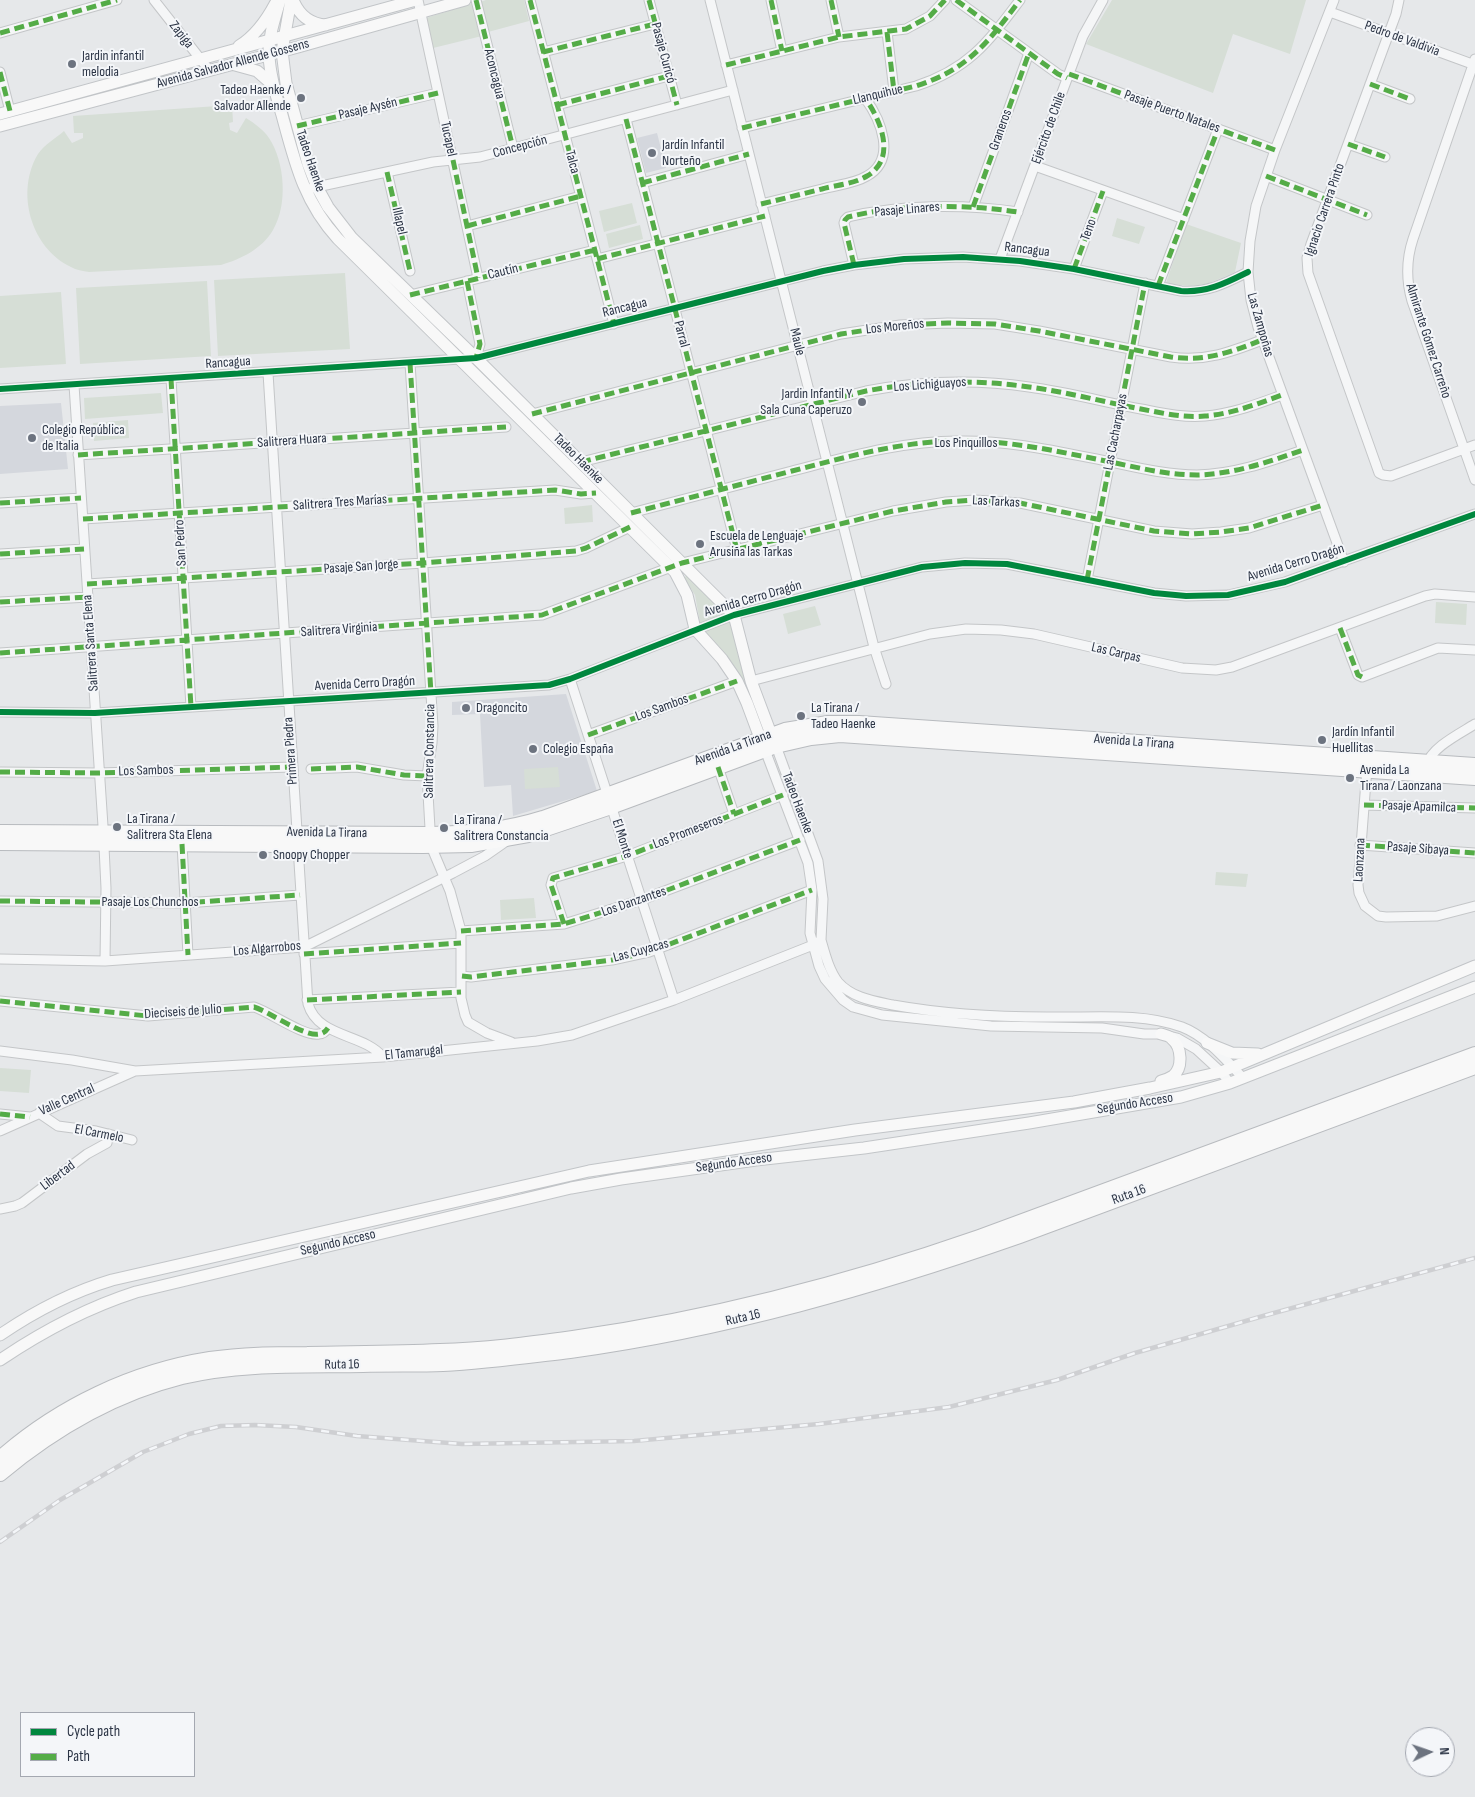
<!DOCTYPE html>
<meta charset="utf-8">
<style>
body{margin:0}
#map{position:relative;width:1475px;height:1797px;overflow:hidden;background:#e6e8ea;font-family:"Sofia Sans Condensed",sans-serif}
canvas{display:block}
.legend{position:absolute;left:20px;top:1712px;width:175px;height:65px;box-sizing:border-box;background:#f4f6f9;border:1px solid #a4a8b1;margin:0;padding:6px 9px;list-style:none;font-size:15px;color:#2b3445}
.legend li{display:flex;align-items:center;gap:10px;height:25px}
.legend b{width:25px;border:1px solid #a4a8b1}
.north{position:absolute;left:1405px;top:1727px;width:50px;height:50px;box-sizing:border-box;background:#f4f6f9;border:1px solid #a4a8b1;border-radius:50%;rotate:87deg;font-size:14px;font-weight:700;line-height:20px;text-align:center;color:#2b3445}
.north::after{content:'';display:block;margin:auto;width:18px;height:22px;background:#6c737f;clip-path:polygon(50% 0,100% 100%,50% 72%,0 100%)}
</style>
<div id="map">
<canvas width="1475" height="1797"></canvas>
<ul class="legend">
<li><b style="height:6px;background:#00873e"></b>Cycle path</li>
<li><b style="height:6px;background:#54ac47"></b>Path</li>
</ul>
<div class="north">N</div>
</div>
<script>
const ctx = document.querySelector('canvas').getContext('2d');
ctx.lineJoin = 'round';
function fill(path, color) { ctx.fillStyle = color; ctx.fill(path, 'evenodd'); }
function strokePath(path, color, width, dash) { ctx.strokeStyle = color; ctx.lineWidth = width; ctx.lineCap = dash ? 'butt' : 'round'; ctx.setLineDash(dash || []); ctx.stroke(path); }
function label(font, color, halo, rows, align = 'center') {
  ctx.font = font + ' "Sofia Sans Condensed",sans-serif'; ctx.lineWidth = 4; ctx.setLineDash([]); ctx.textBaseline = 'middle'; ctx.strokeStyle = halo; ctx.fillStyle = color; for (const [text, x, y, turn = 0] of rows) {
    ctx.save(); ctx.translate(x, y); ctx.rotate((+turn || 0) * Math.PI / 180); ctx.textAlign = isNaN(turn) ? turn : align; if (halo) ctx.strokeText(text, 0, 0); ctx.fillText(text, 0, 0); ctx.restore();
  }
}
fill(new Path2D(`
 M657 133 666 168 646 173 637 138Z
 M61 403 68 469 0 474V406Z
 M566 694 597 791 513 816 511 785 484 787 480 714 452 715V702Z`), '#d4d7dd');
fill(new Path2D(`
 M486 0H524L529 21 488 32 480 2Z
 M1112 0H1306L1290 54 1233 34 1213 93 1086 44Z
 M474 3 482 36 433 48 426 18Z
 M232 105 233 122 229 123 230 130 237 133 246 118C254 123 264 130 269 138 285 162 288 205 273 230 262 249 241 259 221 265L89 272C83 271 76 270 71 267 31 248 15 192 38 154 44 145 56 138 64 131L72 143 83 138V133H74L73 116Z
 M632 203 637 223 604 232 599 211Z
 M1117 218 1145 227 1139 244 1112 236Z
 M1186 224 1241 243 1235 272C1206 285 1199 289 1166 283Z
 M640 225 643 239 609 248 606 234Z
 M345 273 350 349 218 356 214 280Z
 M207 281 211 356 80 364 76 288Z
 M61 292 66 364 0 368V296Z
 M161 393 163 413 85 419 84 398Z
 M128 420 129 438 94 441 93 423Z
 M592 505 593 522 565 524 564 508Z
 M687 575 726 613 700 623 695 595 684 578Z
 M1436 602 1467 604 1466 625 1435 623Z
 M815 606 821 625 788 634 783 614Z
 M731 621 766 728 761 730 742 681 705 631Z
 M558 767 560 787 525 789 524 769Z
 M1216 872 1248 874 1246 887 1215 885Z
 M534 898 536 918 501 920 500 900Z
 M0 1068 31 1070 29 1093 0 1091Z`), '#d6ded6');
const minor = new Path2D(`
 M154 0 209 70
 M418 0 478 278
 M476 0 513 148
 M530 0 614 324
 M649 0 677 105
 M710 0 874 647 886 684
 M771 0 782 51
 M831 0 839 37
 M956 0 1058 74 1067 78
 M1334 0 1275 150 1256 206 1250 241 1248 272 1251 300 1258 327 1344 562
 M1399 0 1396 14 1311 244 1307 258 1308 273 1379 473 1383 475 1391 476 1475 445
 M1330 12 1475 65
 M887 32 894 91
 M0 33 117 0
 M543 52 655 24
 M1475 59 1413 239C1406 260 1406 280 1412 301L1475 480
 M726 65 839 37 906 29 930 16 945 0
 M0 72 10 111
 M1069 74 1275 150
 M1370 84 1410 99
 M557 105 669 76
 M626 119 737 550
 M297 126 438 93
 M742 128 916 86C969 69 988 42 1020 0
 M1348 144 1385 157
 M1035 166 1184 219
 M387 172 410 271
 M1266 176 1367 215
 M642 183 749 154
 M312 188 433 162 480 157 733 90
 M761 204C782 199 802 194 822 189 836 185 854 184 867 176 897 159 881 120 865 98
 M973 207 1029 53
 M467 226 581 196
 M597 259 765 216
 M1000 259 1083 36 1103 0
 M854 265 844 223 845 220 848 217C899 204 966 204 1018 212
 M1074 269 1103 191
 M467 281 480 344 476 358
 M1158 286 1218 129
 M410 295 595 250
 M410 363 433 726 432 743 427 776 431 846 450 891 461 931V998L465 1015 468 1022 487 1033 511 1042
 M268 373 308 1004C318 1038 363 1033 383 1057
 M171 379 191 707
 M74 385 103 826 106 888 105 961
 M0 389 476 358 823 271 854 265 904 259 963 257 1020 261 1074 269 1181 291C1207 293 1226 283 1248 272
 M532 414 841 334 900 325 948 323 995 324 1039 331 1171 357C1205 362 1231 352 1262 340
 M78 455 506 427
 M581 462 866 391C920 381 974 379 1029 387 1067 392 1104 402 1141 409 1162 413 1183 418 1205 416 1232 414 1257 404 1282 395
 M0 503 81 498
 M631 513C685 499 738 485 792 471 847 457 902 441 958 441 1010 440 1060 452 1111 462 1139 468 1168 475 1197 475 1234 474 1268 462 1303 450
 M83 519 555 490 581 494 596 493
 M0 554 84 549
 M1087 580 1145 283
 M87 584 423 563 576 551 586 548 630 527
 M0 602 88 597
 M1340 628 1358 675 1362 677 1438 648 1475 650
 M0 653 542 615 682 563 893 511 946 502 975 500 1020 503 1154 531 1192 534 1221 532 1249 528 1323 505
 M570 679 674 1000
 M751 681 930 634 966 629 1001 630 1034 634 1182 668 1216 670 1232 667 1425 596 1435 594 1475 597
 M0 712 95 713 549 685 570 679 734 615 922 567 965 563 1007 564 1154 593 1186 596 1228 595 1285 582 1475 514
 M588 735 737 681
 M765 750 808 863 812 890 810 933 819 966 825 979 843 1000 853 1007 882 1015 902 1017 991 1026 1102 1028 1144 1034H1161L1177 1038 1196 1049 1221 1072 1230 1083
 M1427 765C1430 748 1461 733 1475 724
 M718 767 734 814
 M1367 768 1358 885 1359 893 1365 906 1378 916 1386 917 1437 916 1475 906
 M311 769 357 767 404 775 427 776
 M0 772 99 773 292 767
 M1364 805 1475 808
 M182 844 188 955
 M1360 845 1475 853
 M0 901 185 903 300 895
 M564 924 551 885 553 878 627 856 783 795
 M461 931 564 924 641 900 800 840
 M821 940C825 954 829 970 838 982 852 998 874 1001 893 1005 943 1014 996 1017 1047 1017 1091 1018 1140 1012 1182 1027 1206 1036 1226 1060 1243 1078
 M304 954 461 943
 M0 959 105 961 304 947 453 873 485 856 508 840
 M462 976 471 977 612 960 649 952 812 890
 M307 1000 461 992
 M0 1001 148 1016 254 1007C270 1012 304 1037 319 1034 323 1034 326 1031 328 1028
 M0 1051 72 1060 135 1071 383 1057 537 1041 572 1035 674 1000 813 945 821 940 823 899 818 861 776 746
 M39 1113 58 1126 96 1131 132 1140
 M0 1114 30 1117
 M0 1131 135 1071
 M0 1209 15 1206 22 1203 87 1154 107 1143 109 1134`);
const major = new Path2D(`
 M280 0C275 18 268 37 269 56 270 76 276 96 282 115 295 163 304 202 338 239L675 572 687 595 695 629 722 659 737 681 747 703 763 746
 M291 0 282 51 286 83 308 164 317 187 328 207 352 238 476 358 734 615 751 681 774 742
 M293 0C299 15 310 24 326 25
 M239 46C255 36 266 21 275 4
 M235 65 257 71 273 85
 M0 114 416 0
 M0 126 298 47 465 0
 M1161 1034C1165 1035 1170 1036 1172 1039 1182 1047 1183 1068 1173 1076 1170 1078 1165 1080 1161 1081
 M1207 1043 1232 1053 1258 1054
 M0 1335C35 1311 72 1292 112 1280L589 1171 855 1130 1074 1102 1150 1088 1221 1072 1475 966
 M0 1360C43 1331 86 1308 136 1292L571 1188 621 1179 756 1160 864 1148 1029 1123 1181 1097 1230 1083 1475 987`);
const highway = new Path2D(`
 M0 832 430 834C469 833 505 830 543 818L785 730 828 723H859L1475 765
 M0 843 423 846 471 845 528 835 611 807 776 746 811 738 840 735 1475 778
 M0 1458C59 1406 133 1371 210 1359 242 1354 275 1354 307 1354 352 1353 396 1353 440 1351 484 1350 529 1344 573 1338 711 1318 847 1283 979 1237L1475 1054
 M0 1474C54 1429 114 1394 182 1377 241 1363 303 1366 363 1365 389 1364 416 1365 443 1364 485 1362 528 1356 570 1351 724 1330 874 1287 1020 1236L1475 1067`);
strokePath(minor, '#c4c6c8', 11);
strokePath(major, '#c2c5c8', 13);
strokePath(highway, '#b8bbbf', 16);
strokePath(minor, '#f5f6f7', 9);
strokePath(major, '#f8f8f8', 11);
strokePath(highway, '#f8f8f8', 14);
const rail = new Path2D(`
 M0 1542 60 1500 143 1452 189 1434 221 1426 255 1425 296 1427 357 1436 462 1444 634 1441 819 1424 949 1407 1057 1380 1135 1353 1263 1316 1475 1258`);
strokePath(rail, '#cecfd2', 4.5);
strokePath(rail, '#f4f6f9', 2.5, [8]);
strokePath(new Path2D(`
 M476 0 513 148
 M530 0 614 324
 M649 0 677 105
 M771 0 782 51
 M831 0 839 37
 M956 0 1058 74 1067 78
 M887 32 894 91
 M0 33 117 0
 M543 52 655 24
 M726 65 839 37 906 29 930 16 945 0
 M0 72 10 111
 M1069 74 1275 150
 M1370 84 1410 99
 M557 105 669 76
 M626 119 737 550
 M297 126 438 93
 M742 128 916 86C969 69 988 42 1020 0
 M1348 144 1385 157
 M453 160 478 278
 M387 172 410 271
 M1266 176 1367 215
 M642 183 749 154
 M761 204C782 199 802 194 822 189 836 185 854 184 867 176 897 159 881 120 865 98
 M973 207 1029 53
 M467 226 581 196
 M597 259 765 216
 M854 265 844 223 845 220 848 217C899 204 966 204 1018 212
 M1074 269 1103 191
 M467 281 480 344 476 358
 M1158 286 1218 129
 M410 295 595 250
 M410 363 431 693
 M171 379 191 707
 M532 414 841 334 900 325 948 323 995 324 1039 331 1171 357C1205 362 1231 352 1262 340
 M78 455 506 427
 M581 462 866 391C920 381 974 379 1029 387 1067 392 1104 402 1141 409 1162 413 1183 418 1205 416 1232 414 1257 404 1282 395
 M0 503 81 498
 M631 513C685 499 738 485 792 471 847 457 902 441 958 441 1010 440 1060 452 1111 462 1139 468 1168 475 1197 475 1234 474 1268 462 1303 450
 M83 519 555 490 581 494 596 493
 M0 554 84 549
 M1087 580 1145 283
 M87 584 423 563 576 551 586 548 630 527
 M0 602 88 597
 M1340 628 1358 675 1362 677
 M0 653 542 615 682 563 893 511 946 502 975 500 1020 503 1154 531 1192 534 1221 532 1249 528 1323 505
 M588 735 737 681
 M718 767 734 814
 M311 769 357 767 404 775 427 776
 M0 772 99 773 292 767
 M1364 805 1475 808
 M182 844 188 955
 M1360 845 1475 853
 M0 901 185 903 300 895
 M564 924 551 885 553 878 627 856 783 795
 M461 931 564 924 641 900 800 840
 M304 954 461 943
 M462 976 471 977 612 960 649 952 812 890
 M307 1000 461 992
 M0 1001 148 1016 254 1007C270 1012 304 1037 319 1034 323 1034 326 1031 328 1028
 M0 1114 30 1117`), '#54ac47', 5, [10, 5]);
strokePath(new Path2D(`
 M0 389 476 358 823 271 854 265 904 259 963 257 1020 261 1074 269 1181 291C1207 293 1226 283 1248 272
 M0 712 95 713 549 685 570 679 734 615 922 567 965 563 1007 564 1154 593 1186 596 1228 595 1285 582 1475 514`), '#00873e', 6);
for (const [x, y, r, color] of [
 [72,64,5,"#6c737f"],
 [301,98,5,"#6c737f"],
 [652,153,5,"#6c737f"],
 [862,402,5,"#6c737f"],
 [32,438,5,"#6c737f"],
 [700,544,5,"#6c737f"],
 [466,708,5,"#6c737f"],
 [801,716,5,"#6c737f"],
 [1322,740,5,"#6c737f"],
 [533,749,5,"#6c737f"],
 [1350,778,5,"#6c737f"],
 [117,827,5,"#6c737f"],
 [444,828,5,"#6c737f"],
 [263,855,5,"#6c737f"]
]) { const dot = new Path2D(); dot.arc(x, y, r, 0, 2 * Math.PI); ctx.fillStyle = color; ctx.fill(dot); strokePath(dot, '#f4f6f9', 2); }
label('14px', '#2b3445', '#f4f6f9', [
 ["Zapiga",181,35,52],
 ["Pedro de Valdivia",1402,39,20],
 ["Pasaje Curicó",663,53,75],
 ["Avenida Salvador Allende Gossens",233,64,-15],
 ["Aconcagua",494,74,76],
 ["Llanquihue",878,95,-13],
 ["Pasaje Aysén",368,109,-13],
 ["Pasaje Puerto Natales",1172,112,20],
 ["Ejército de Chile",1049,128,-70],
 ["Graneros",1001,130,-70],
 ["Tucapel",448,139,78],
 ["Concepción",520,147,-15],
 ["Tadeo Haenke",310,161,71],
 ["Talca",572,162,75],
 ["Pasaje Linares",907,210,-5],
 ["Ignacio Carrera Pinto",1325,210,-71],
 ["Illapel",399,221,77],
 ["Teno",1089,230,-70],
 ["Rancagua",1027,250,7],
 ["Cautín",503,272,-14],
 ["Rancagua",625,308,-14],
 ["Las Zampoñas",1260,325,74],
 ["Los Moreños",895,327,-6],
 ["Parral",681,334,75],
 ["Almirante Gómez Carreño",1428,341,72],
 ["Maule",797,342,76],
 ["Rancagua",228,363,-4],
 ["Los Lichiguayos",930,385,-4],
 ["Las Cacharpayas",1116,432,-79],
 ["Salitrera Huara",292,441,-4],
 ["Los Pinquillos",966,443],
 ["Tadeo Haenke",578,459,45],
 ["Las Tarkas",996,502,3],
 ["Salitrera Tres Marías",340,503,-4],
 ["San Pedro",181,543,-93],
 ["Avenida Cerro Dragón",1296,563,-17],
 ["Pasaje San Jorge",361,567,-4],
 ["Avenida Cerro Dragón",753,599,-16],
 ["Salitrera Virginia",339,630,-4],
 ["Salitrera Santa Elena",91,643,-94],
 ["Las Carpas",1116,653,13],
 ["Avenida Cerro Dragón",365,684,-3],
 ["Los Sambos",662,708,-20],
 ["Avenida La Tirana",1134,742,4],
 ["Avenida La Tirana",733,748,-20],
 ["Primera Piedra",291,751,-94],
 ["Salitrera Constancia",430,751,-89],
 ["Los Sambos",146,771,-2],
 ["Tadeo Haenke",797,803,69],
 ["Pasaje Apamilca",1419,807,2],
 ["Los Promeseros",688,832,-21],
 ["Avenida La Tirana",327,833,1],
 ["El Monte",622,839,72],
 ["Pasaje Sibaya",1418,849,4],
 ["Laonzana",1360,860,-87],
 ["Pasaje Los Chunchos",150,902],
 ["Los Danzantes",634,902,-19],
 ["Los Algarrobos",267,949,-5],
 ["Las Cuyacas",641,951,-15],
 ["Dieciseis de Julio",183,1012,-4],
 ["El Tamarugal",414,1053,-6],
 ["Valle Central",67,1100,-24],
 ["Segundo Acceso",1135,1104,-9],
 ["El Carmelo",99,1134,11],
 ["Segundo Acceso",734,1163,-8],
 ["Libertad",58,1176,-37],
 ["Ruta 16",1129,1195,-20],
 ["Segundo Acceso",338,1243,-13],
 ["Ruta 16",743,1318,-13],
 ["Ruta 16",342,1365,-1]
]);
label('14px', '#2b3445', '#f4f6f9', [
 ["Jardin infantil",82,56],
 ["melodia",82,72],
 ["Tadeo Haenke /",291,90,"right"],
 ["Salvador Allende",291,106,"right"],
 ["Jardín Infantil",662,145],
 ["Norteño",662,161],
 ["Jardin Infantil Y",852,394,"right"],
 ["Sala Cuna Caperuzo",852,410,"right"],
 ["Colegio República",42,430],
 ["de Italia",42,446],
 ["Escuela de Lenguaje",710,536],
 ["Arusiña las Tarkas",710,552],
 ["Dragoncito",476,708],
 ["La Tirana /",811,708],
 ["Tadeo Haenke",811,724],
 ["Jardín Infantil",1332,732],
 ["Huellitas",1332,748],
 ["Colegio España",543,749],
 ["Avenida La",1360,770],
 ["Tirana / Laonzana",1360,786],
 ["La Tirana /",127,819],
 ["Salitrera Sta Elena",127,835],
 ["La Tirana /",454,820],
 ["Salitrera Constancia",454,836],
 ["Snoopy Chopper",273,855]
], 'left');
</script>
